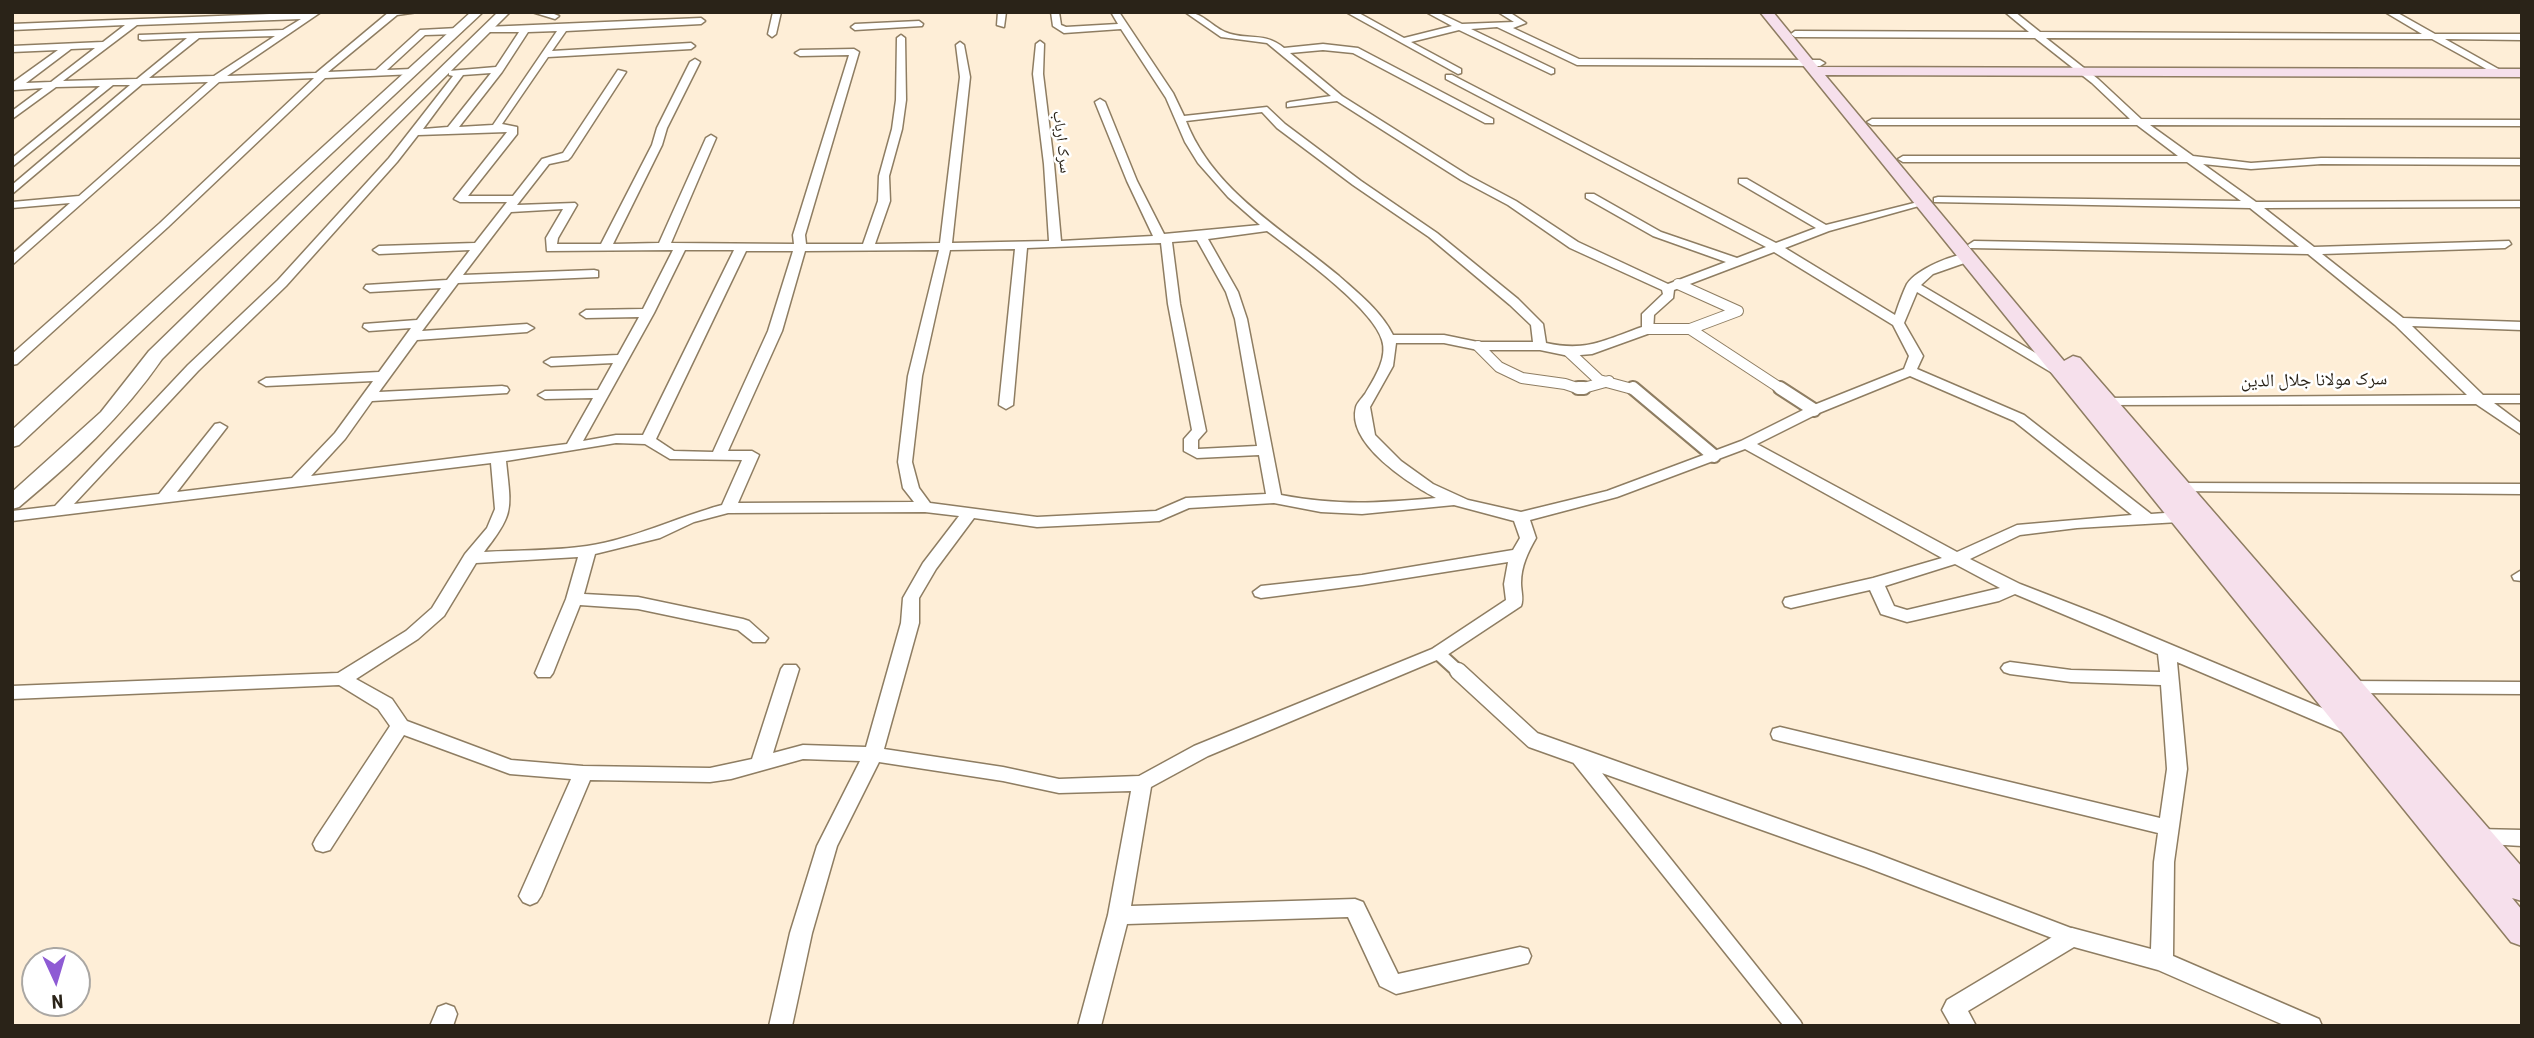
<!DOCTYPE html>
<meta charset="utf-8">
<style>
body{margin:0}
#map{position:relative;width:2534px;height:1038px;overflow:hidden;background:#feeed7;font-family:"Roboto Condensed",sans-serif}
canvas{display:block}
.frame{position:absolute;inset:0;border:14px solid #2a2318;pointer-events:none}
.north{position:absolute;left:21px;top:947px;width:70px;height:70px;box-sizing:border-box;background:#fff;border:2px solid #aaa7a3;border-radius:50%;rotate:176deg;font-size:19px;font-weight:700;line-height:28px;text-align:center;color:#2a2318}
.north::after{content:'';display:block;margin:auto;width:24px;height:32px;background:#8e5bd4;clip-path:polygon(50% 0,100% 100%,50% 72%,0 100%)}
</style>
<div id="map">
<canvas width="2534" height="1038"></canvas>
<div class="frame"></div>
<div class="north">N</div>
</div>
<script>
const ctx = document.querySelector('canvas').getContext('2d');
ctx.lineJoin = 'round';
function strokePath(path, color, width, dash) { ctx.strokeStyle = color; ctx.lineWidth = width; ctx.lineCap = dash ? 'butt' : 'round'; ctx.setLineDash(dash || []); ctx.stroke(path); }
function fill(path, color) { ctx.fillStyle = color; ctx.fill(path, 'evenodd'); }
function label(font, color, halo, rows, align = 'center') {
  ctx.font = font + ' "Roboto Condensed","Noto Naskh Arabic",sans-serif'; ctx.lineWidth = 5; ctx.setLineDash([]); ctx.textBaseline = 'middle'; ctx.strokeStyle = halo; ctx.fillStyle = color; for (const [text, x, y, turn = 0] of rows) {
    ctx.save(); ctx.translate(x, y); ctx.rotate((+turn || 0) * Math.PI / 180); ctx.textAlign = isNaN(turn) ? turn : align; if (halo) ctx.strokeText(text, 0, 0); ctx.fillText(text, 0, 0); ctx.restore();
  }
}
const pedestrianFar2 = new Path2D(`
 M1678 284 1738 311 1690 329
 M1648 329H1690L1783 390
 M1478 346 1499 367 1522 378 1565 384 1580 389 1609 381
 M1569 352 1599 380 1636 390`);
const pedestrianFar1 = new Path2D(`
 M1578 388H1584
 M1633 388 1714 456
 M1780 388 1814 410
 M1438 653 1460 673`);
const pedestrian = new Path2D(`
 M1458 671 1533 740 1870 860 2072 937
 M1579 757 1794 1026`);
const minor = new Path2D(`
 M321 12 227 76 316 73 389 12H418L397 15 328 72 376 70 420 30 458 28 462 31 458 34 425 35 387 70 412 69 415 70V74L325 78 168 227 17 364 12 365V354L160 223 314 78 219 82 12 265V254L70 203 12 208V202L79 196 208 82 142 84 12 194V185L130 85H113L12 167V158L100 86 56 87 12 119V111L43 88 14 90 12 83 58 50 12 52V46L103 42 125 25 12 30V24ZM301 19 283 30 139 35V39L142 40 187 38 137 79 63 81 137 25ZM275 36 214 76 149 78 199 38ZM95 48 51 82 26 83 71 49Z
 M532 12H549L559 16 555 19Z
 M773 12H781L776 34 772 37 768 34Z
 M998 12H1006L1004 27 997 25Z
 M1051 12H1059L1061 25 1066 27 1118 24 1111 12H1119L1173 93 1184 116 1267 107 1285 124 1361 181 1437 233 1518 299 1543 324 1546 343C1587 352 1604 340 1642 327V314L1663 294 1662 290 1570 248 1508 205 1461 180 1337 101 1287 107V103L1290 102 1331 96 1267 43 1221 37 1185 12C1202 12 1210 25 1225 32 1246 41 1264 31 1284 48L1323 44 1358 48 1493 119V123H1485L1353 53 1323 50 1290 53 1342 96 1469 176 1516 201 1578 242 1668 284 1726 262 1653 236 1586 198V194H1594L1661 232 1737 258 1766 247 1446 79V75H1452L1776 243 1816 228 1739 183V179H1747L1826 225 1926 200V204L1829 231 1785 248 1895 315C1898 306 1903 292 1907 284 1917 269 1956 252 1973 254V260L1933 274 1921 285 2066 371 2064 374H2054L1917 292 1904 323 1923 356 1917 369 2024 415 2151 514 2179 512 2187 517 2179 522 2077 528 2020 535 1970 559 2020 584 2105 617 2358 723 2360 728 2358 733 2351 735 2344 733 2177 662 2187 769 2174 862 2173 956 2319 1019 2322 1026H2286L2158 970 2074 947 1968 1011 1976 1026H1951L1942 1010 1947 1000 2064 930 2072 928 2151 949 2154 862 2158 833 1780 741 1773 739 1771 734 1773 729 1780 727 2160 818 2167 769 2161 685 2071 682 2010 674 2004 672 2001 668 2004 664 2010 662 2071 670 2160 672 2158 654 2015 594 1999 601 1907 622 1881 614 1870 590 1791 608 1785 606 1783 602 1785 598 1873 578 1942 558 1745 449 1617 497 1530 520 1536 538C1528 552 1521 566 1521 583 1521 591 1524 599 1521 606L1444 657 1208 756 1151 787 1131 906 1355 899 1363 902 1398 974 1520 947 1528 949 1531 956 1528 963 1520 965 1396 994 1380 986 1348 917 1127 924 1101 1026H1078L1108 915 1131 791 1059 793 1003 781 879 762 837 846 812 933 792 1026H769L790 933 817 846 860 761 803 759 731 779 710 782 590 780 541 896 537 902 530 905 523 902 519 896 571 779 510 774 404 735 330 850 323 852 316 850 313 844 316 838 390 726 378 709 339 685 12 699V686L338 673 406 631 432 608 465 554 487 528 495 509 491 463 12 521V511L55 506 188 365 278 280 389 158 453 76 449 75V71L496 67 519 32H488L484 29 485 27 701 18 705 21 701 24 566 31 552 51 691 43 695 46 691 49 548 57 502 124 517 127V134L468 196H513L542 159 563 153 618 70 626 72 571 157 568 160 549 164 517 205 575 203 577 205 558 238 557 244H601L652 145 657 128 690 62 695 59 700 62 667 128 662 145 613 244 659 243 706 138 711 135 716 138 671 243 794 244 793 235 849 55 800 56 795 53 800 50 854 49 859 52 805 235 806 244H863L878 201 879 176 892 129 896 100 897 38 901 35 905 38 906 100 902 129 889 176 890 201 875 244 940 243 960 77 956 45 960 42 964 45 970 77 952 243 1049 241 1044 164 1033 74 1036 44 1040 41 1044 44 1043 74 1054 164 1061 241 1153 236 1127 181 1095 102 1100 99 1105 102 1137 181 1164 234 1260 225 1228 197 1198 163 1185 142 1166 98 1121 29 1064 33 1053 26ZM557 31 493 125 459 127 502 72 528 32ZM491 73 448 127 423 129 463 75ZM1262 112 1277 128 1353 185 1429 237 1510 305 1531 325 1533 342H1478L1444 335H1393C1381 311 1359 294 1339 276 1284 230 1213 191 1186 121ZM507 132 454 199 460 202H507L475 243 379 246 373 250 379 254 470 250 447 280 366 285 364 288 370 292 441 288 417 320 364 324 363 327 369 331 411 328 379 372 266 378 259 382 266 386 373 381 335 433 292 478 177 492 227 427 220 423 215 424 159 494 74 504 198 371 286 286 397 162 418 135ZM563 209 546 238 547 251 673 250 643 309 586 310 580 314 586 318 639 317 618 355 551 358 544 362 551 366 613 363 598 390 545 391 538 395 545 399 593 398 567 444 311 476 345 439 372 401 507 393 509 390 507 387 502 386 379 392 417 340 527 332 534 328 527 324 422 331 458 283 598 277V271L594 270 463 275 511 212ZM1267 231C1295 252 1373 308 1382 340 1388 358 1374 379 1365 394 1362 398 1357 403 1356 407 1346 444 1410 484 1436 498 1378 503 1339 506 1281 495L1247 319 1238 292 1208 239ZM1197 240 1226 292 1235 319 1257 446 1198 449V440L1206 431 1180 304 1172 242ZM1161 243 1168 304 1192 430 1184 439V451L1197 458 1259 455 1266 494 1186 498 1156 511 1037 517 930 503 919 488 912 462 922 376 950 250 1015 249 999 405 1006 409 1013 405 1027 248ZM685 250H734L643 435H616L583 441 654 313ZM939 250 908 376 898 462 903 488 914 502 738 503 759 455 752 451H728L782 331 805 251ZM746 251H793L768 331 713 452 674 451 656 439ZM1774 252 1893 325 1909 356 1904 369 1809 407 1741 441 1607 491 1521 512 1468 500 1433 484 1401 461 1375 435 1370 407 1393 366 1396 343H1444L1478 350H1540L1569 356 1592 354 1653 332 1654 315 1673 298 1674 290ZM1910 376 2014 421 2132 515 2017 525 1957 552 1757 444 1819 413ZM616 443 645 444 670 459 742 460 722 505C677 517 634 539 587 546 554 551 518 550 484 552 515 513 511 509 506 461ZM1274 503 1321 512 1362 514 1454 505 1514 521 1520 538 1513 550 1362 575 1261 586 1253 592 1255 596 1261 598 1362 585 1508 562 1504 584 1506 600 1432 649 1194 746 1139 776 1059 779 1003 767 884 749 919 623V598L936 569 974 518 1037 527 1159 521 1189 508ZM925 512 959 516 923 563 903 598 901 623 866 747 803 745 773 753 799 669 796 665H784L781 669 752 759 710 768 583 766 511 760 407 721 392 699 356 679 418 639 444 616 476 563 578 557 566 599 535 673 538 677H550L553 673 580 605 638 609 738 630 753 642H765L768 638 749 621 743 619 638 597 584 594 595 554 660 538 694 522 728 513ZM1955 564 2000 588 1907 610 1894 606 1885 586Z
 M1346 12H1357L1404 38 1452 26 1426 12H1437L1462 24 1514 22 1498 12H1509L1526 23 1513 28 1579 59 1820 60 1825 63 1820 66 1577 65 1497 27 1471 29 1554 69V73L1551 74 1459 30 1411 42 1461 69V73L1458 74Z
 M2005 12H2015L2040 32 2422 34 2385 12H2396L2435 34H2522V40L2445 39 2502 71 2504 73 2499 76 2432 39 2046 38 2098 79 2141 119 2522 120V126L2150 125 2193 156 2251 163 2321 158 2522 159V165L2321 164 2251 169 2203 164 2256 202 2522 201V207L2264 208 2314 247 2509 241 2511 244 2505 248 2322 254 2403 318 2522 322V330L2412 326 2483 395H2522V403H2494L2522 424V435L2476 404 2101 405 2099 402 2101 399 2106 398 2467 395 2395 325 2308 254 1970 248 1968 245 1974 241 2299 247 2250 208 1934 202V198L1938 197 2241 201 2187 162H1903L1898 159 1903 156H2178L2137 125H1872L1867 122 1872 119H2130L2092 83 2035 38 1795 37 1791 34 1795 31 2029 32Z
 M919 21 923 24 922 26 855 30 851 27 855 24Z
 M2178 483 2522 484V494L2173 491 2170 488 2173 485Z
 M2520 571 2522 581 2514 580 2512 576Z
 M2348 681 2522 682V694L2348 693 2342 692 2339 687 2342 682Z
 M2477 829 2522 830V846L2470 843 2467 837 2470 831Z
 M446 1004 454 1007 457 1014 453 1026H430L438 1007Z`);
const tertiary = new Path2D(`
 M471 12H483L19 445 12 447V430Z
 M498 12H510L162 359C122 417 73 462 19 507L12 509V492L101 412 149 351Z`);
const secondary = new Path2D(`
 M1760 12H1773L1818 67 2522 69V77L1825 75 2064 361 2073 356 2080 358 2522 867V901L2512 898 2522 910V946L2511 942Z`);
strokePath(pedestrianFar2, '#8e7d62', 12);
strokePath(pedestrianFar1, '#8e7d62', 16);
strokePath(pedestrian, '#8e7d62', 19);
strokePath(minor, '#8e7d62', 3);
strokePath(tertiary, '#8e7d62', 3);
strokePath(secondary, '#8e7d62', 3);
strokePath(pedestrianFar2, '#fff', 10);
strokePath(pedestrianFar1, '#fff', 12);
strokePath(pedestrian, '#fff', 16);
fill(minor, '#fff');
fill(tertiary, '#fff');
fill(secondary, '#f6e0ec');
label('16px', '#2a2318', '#fff', [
 ["سرک ارباب",1061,142,83]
]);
label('18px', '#2a2318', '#fff', [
 ["سرک مولانا جلال الدین",2314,381,-1]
]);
</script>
